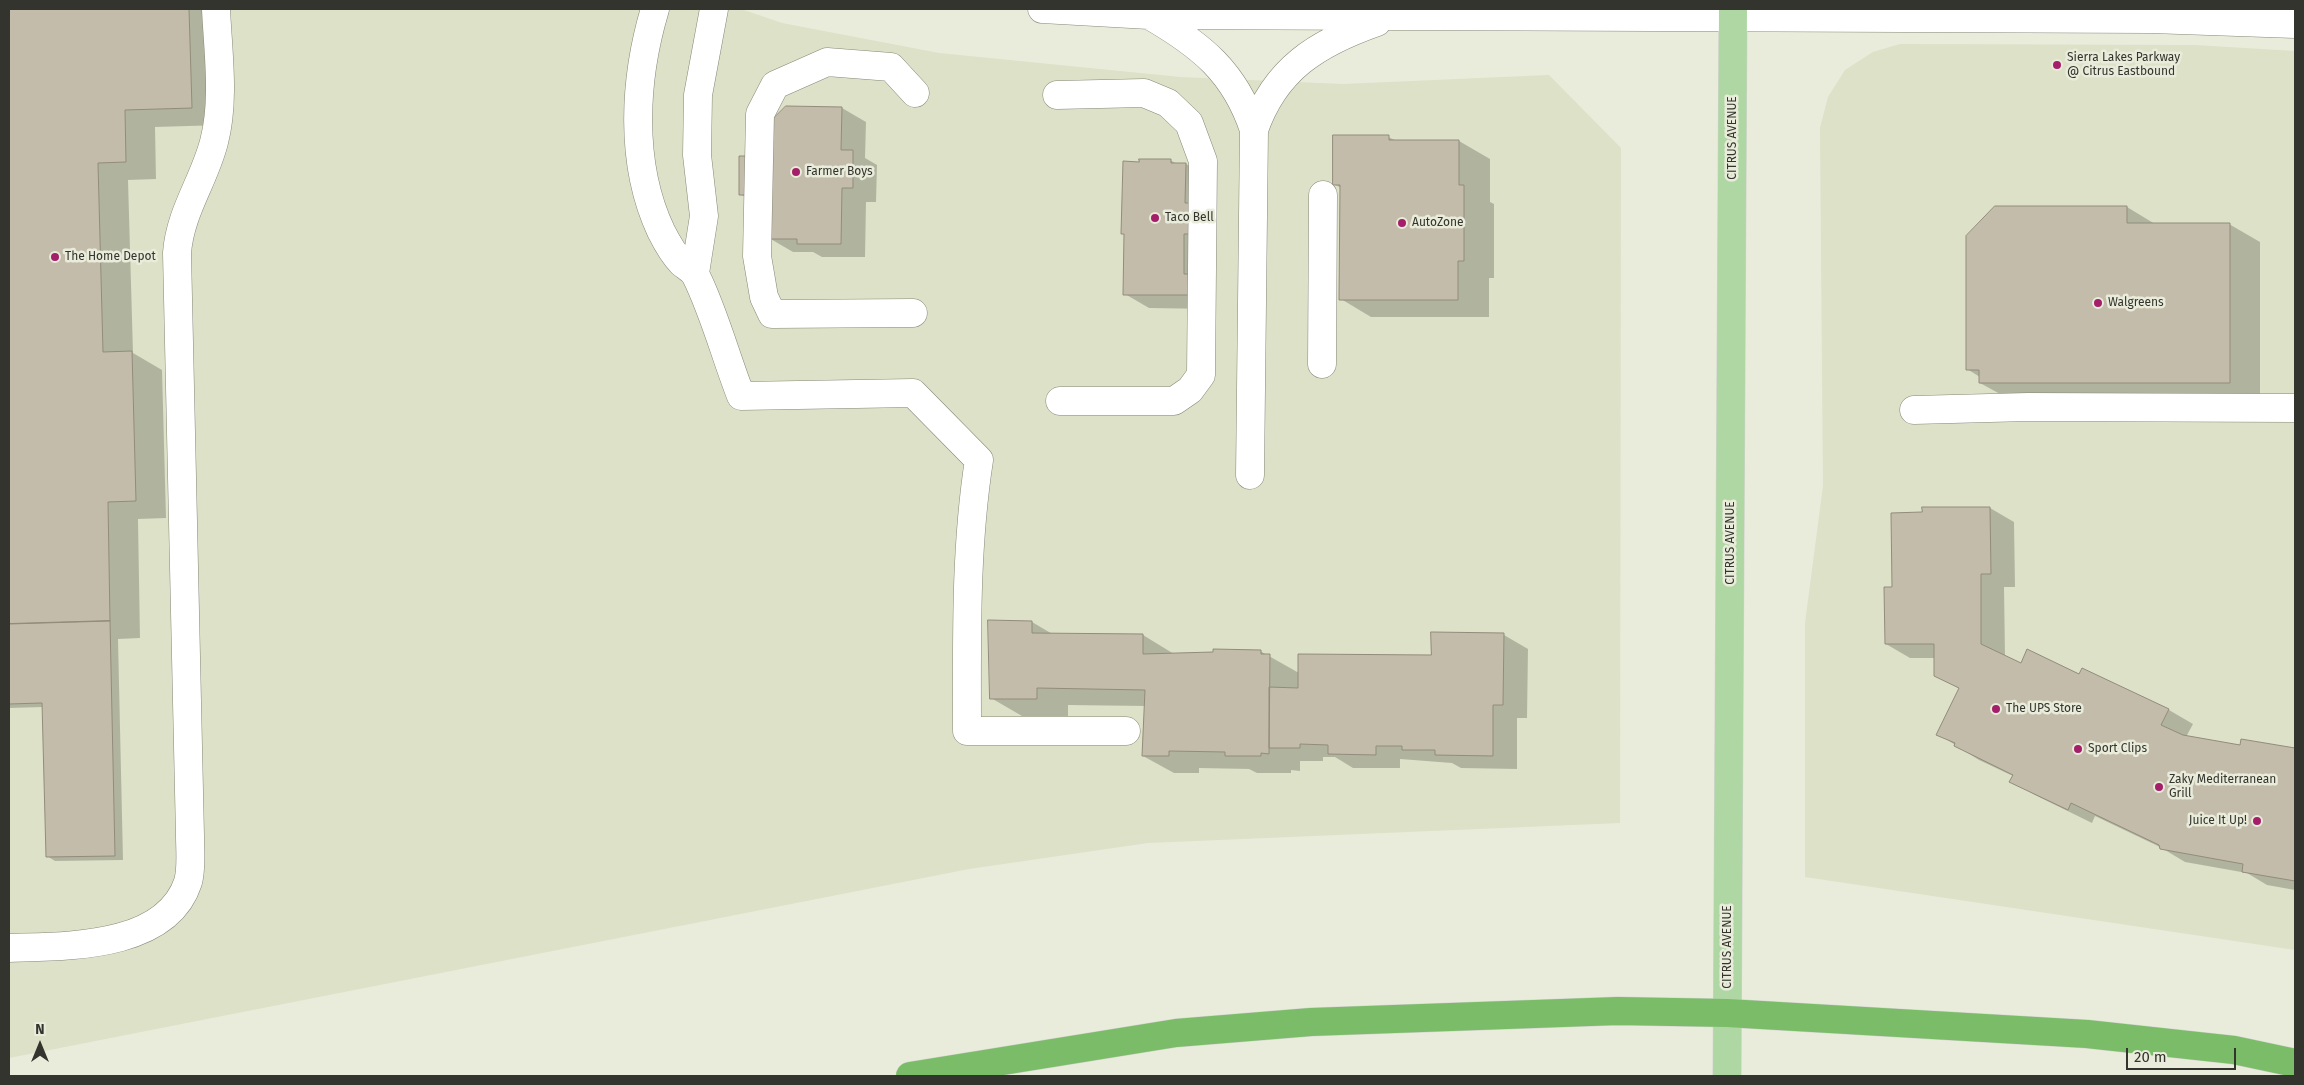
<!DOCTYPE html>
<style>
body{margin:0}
#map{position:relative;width:2304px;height:1085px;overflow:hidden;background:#e9ecda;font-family:"Fira Sans",sans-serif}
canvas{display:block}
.frame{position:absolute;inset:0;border:10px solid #33342d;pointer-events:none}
.north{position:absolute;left:15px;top:1020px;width:50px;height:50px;-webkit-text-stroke:4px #e9ecda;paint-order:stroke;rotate:0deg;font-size:14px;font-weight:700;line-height:20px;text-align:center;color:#33342d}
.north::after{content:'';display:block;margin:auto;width:18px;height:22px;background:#33342d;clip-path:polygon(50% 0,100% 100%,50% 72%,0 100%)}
.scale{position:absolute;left:2126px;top:1048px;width:110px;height:22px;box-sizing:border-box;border:2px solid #33342d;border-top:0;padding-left:6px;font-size:15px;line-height:18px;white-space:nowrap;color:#33342d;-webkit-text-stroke:4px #e9ecda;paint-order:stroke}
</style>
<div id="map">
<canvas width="2304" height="1085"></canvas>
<div class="frame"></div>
<div class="north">N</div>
<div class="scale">20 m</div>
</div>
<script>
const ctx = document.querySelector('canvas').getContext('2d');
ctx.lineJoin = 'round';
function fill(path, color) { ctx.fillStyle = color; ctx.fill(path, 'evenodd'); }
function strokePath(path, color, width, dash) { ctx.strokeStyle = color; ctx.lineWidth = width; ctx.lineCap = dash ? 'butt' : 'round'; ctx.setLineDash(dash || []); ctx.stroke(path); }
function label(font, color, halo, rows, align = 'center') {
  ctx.font = font + ' "Fira Sans",sans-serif'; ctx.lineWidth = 5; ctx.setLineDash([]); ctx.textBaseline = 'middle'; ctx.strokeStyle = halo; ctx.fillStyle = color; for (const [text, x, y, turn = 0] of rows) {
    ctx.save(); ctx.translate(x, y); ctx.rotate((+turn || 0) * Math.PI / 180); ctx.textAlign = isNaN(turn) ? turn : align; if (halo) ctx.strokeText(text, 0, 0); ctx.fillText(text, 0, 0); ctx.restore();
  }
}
fill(new Path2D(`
 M9 9H741L782 23 939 53 1180 77 1343 84 1549 75 1621 148 1620 823 1148 843 969 869 9 1058Z
 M1900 44 2194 45 2295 51V950L1805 877V623L1823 486 1820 128 1828 97 1845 70 1873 52Z`), '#dde1c7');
fill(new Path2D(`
 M9 9H219L222 125 155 127 156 179 128 180 133 353 162 370 166 518 138 519 140 638 118 639 123 860 55 861 47 856 43 707 9 708Z
 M842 108 866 122 865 158 877 165 876 202H866L865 257H822L813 252H793L769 238 764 208 740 194 771 157Z
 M1388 137 1397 141H1459L1490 159V202L1494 204V278H1489V317H1371L1341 299V188L1334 184Z
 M1170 160 1177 164H1186L1210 178 1213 309 1149 308 1125 294V235L1122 233 1140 163Z
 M2127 207 2155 224H2229L2260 242V400H2011L1980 383V377L1967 369Z
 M1990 508 2014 522 2015 587H2004L2005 657 2021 664 2080 676 2169 710 2193 724 2186 737 2241 747 2242 740 2295 749V890L2267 885 2247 873 2185 862 2160 847 2095 816 2092 823 2035 795 2011 781 2013 776 1979 760 1938 734 1960 689 1935 675V658H1910L1886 644 1893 588Z
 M1032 622 1054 635H1143L1174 654 1260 651 1299 673 1432 656V633L1504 635 1528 649 1527 718H1517V769L1461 768 1452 763 1400 759V768H1353L1335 757H1323V761H1300V771L1291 770V773H1257L1249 769 1199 768V773H1174L1143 756 1146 706 1068 705V716H1022L991 698Z`), '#0003');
const building = new Path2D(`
 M9 9H189L192 108 125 110 126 162 98 163 103 352 132 351 136 501 108 502 110 621 9 624Z
 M786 106 842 107 841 150H853V188H842L841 244H797V239H768L769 195H739V156H770L771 121Z
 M1333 135H1389V140H1459V185H1464V261H1458V300H1339L1340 185H1333Z
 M1139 159H1171V163H1186L1185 203H1190L1189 234H1184V274H1189V295H1123L1124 234H1121L1123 161 1139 162Z
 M1995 206H2127V223H2230V383H1979V370H1966V236Z
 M1922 507H1990L1991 574H1981V644L2021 663 2027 649 2079 674 2082 668 2169 709 2161 725 2183 735 2240 745 2241 739 2295 748V881L2242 872 2243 864 2160 849 2159 845 2071 803 2068 810 2009 782 2013 775 1954 746 1955 743 1936 735 1959 688 1934 676V644H1885L1884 587H1892L1891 513 1922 512Z
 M988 620 1032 621V633L1143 634V654L1213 652V649L1261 650V654H1270L1269 754 1261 753V756H1225V752L1169 751V756H1142L1145 690 1037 688V699H990Z
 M110 621 115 856 46 857 42 703 9 704V624Z
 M1431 632 1504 633 1503 705H1493V756L1435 755V750H1402V746H1376V755L1328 754V745L1300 744V748H1269V687L1298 688V654L1431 655Z`);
fill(building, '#c3bcab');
strokePath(building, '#928c7c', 1);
const minor = new Path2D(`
 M655 9C634 79 629 163 661 231 667 243 673 254 682 263 687 267 693 270 696 276 714 312 726 358 741 396L913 393 979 460C965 550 967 640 967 731H1126
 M1042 9 1149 15 2151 19 2295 24
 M1149 15C1201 45 1235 72 1254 130
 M1057 95 1144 93 1168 103 1189 123 1203 161 1201 375 1190 390 1174 401H1060
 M695 273 704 216 697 155 698 95 714 9
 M913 313 772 314 764 297 757 256 760 114 775 85 827 62 891 67 915 93
 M1322 364 1323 195
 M1914 410 2028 407 2295 408
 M1250 475 1254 130C1275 69 1317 43 1377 22
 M9 948C66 946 166 949 188 882 192 868 190 851 190 836L177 253C180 212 204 181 214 142 225 100 218 52 216 9`);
const major = new Path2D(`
 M1727 1076 1733 9`);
const highway = new Path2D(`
 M910 1076 1176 1033 1311 1022 1618 1011 1727 1013 2087 1034 2234 1050 2295 1063`);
strokePath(minor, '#868878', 29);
strokePath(major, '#d2d2d1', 29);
strokePath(highway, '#d2d2d1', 29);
strokePath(minor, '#fff', 28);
strokePath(major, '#afd7a4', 28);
strokePath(highway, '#7abc67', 28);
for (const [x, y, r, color] of [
 [2057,65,5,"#a41e69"],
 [796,172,5,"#a41e69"],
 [1155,218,5,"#a41e69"],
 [1402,223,5,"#a41e69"],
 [55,257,5,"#a41e69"],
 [2098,303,5,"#a41e69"],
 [1996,709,5,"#a41e69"],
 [2078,749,5,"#a41e69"],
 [2159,787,5,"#a41e69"],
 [2257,821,5,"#a41e69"]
]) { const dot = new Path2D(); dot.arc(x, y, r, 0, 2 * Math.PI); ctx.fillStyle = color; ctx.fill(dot); strokePath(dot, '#e9ecda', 2); }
label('12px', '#33342d', '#e9ecda', [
 ["Sierra Lakes Parkway",2067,58],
 ["@ Citrus Eastbound",2067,72],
 ["Farmer Boys",806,172],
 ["Taco Bell",1165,218],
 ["AutoZone",1412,223],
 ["The Home Depot",65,257],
 ["Walgreens",2108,303],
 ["The UPS Store",2006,709],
 ["Sport Clips",2088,749],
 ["Zaky Mediterranean",2169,780],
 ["Grill",2169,794],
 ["Juice It Up!",2247,821,"right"]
], 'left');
label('12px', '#33342d', '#e9ecda', [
 ["CITRUS AVENUE",1733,138,-90],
 ["CITRUS AVENUE",1731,543,-90],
 ["CITRUS AVENUE",1728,947,-90]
]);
</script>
